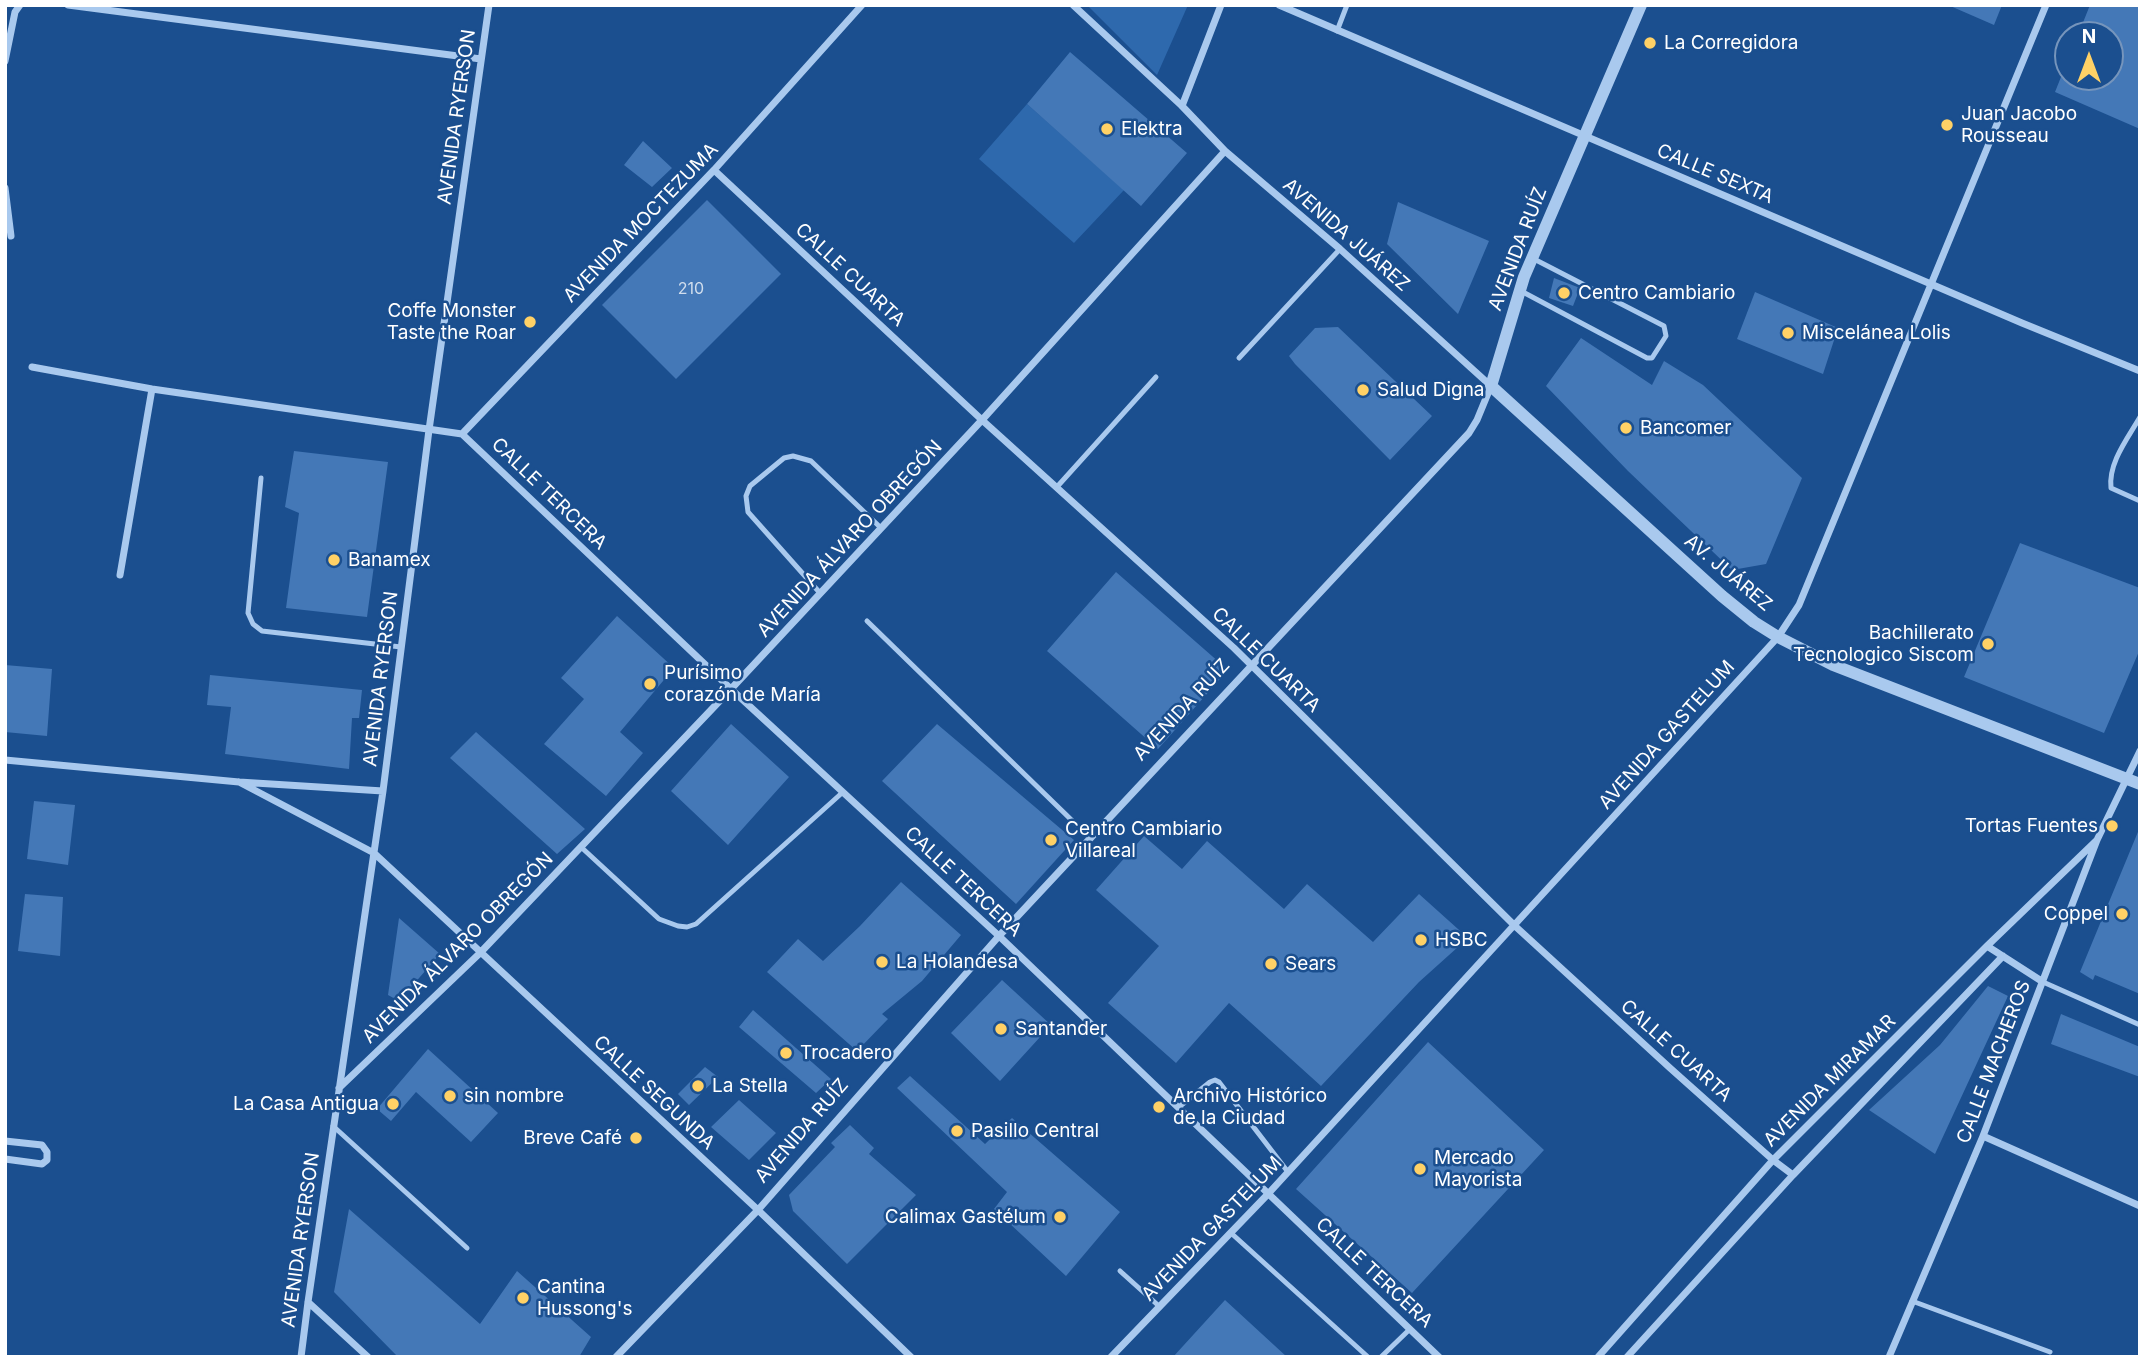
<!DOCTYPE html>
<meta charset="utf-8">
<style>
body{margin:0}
#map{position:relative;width:2145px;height:1362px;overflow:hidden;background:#1b4f8f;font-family:Inter,sans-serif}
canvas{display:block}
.frame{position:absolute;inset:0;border:7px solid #fff;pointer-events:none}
.north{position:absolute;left:2054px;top:21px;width:70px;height:70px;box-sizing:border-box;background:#1b4f8f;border:2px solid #7695bc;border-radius:50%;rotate:0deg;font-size:19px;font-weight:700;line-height:28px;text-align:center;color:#fff}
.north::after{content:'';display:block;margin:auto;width:24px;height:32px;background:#ffd166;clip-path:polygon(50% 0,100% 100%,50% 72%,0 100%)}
</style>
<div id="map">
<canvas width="2145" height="1362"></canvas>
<div class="frame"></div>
<div class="north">N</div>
</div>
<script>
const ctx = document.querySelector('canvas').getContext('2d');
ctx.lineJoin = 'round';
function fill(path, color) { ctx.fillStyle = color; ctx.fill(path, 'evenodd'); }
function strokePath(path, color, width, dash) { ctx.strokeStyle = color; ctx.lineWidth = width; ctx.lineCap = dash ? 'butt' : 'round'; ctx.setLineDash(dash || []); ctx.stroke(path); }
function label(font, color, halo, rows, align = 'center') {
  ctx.font = font + ' Inter,sans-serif'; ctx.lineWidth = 5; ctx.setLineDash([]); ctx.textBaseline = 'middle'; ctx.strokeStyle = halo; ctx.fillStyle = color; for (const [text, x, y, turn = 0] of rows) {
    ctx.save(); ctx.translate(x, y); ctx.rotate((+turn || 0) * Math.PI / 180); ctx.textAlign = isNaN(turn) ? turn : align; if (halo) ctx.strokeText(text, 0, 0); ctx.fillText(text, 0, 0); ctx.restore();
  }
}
fill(new Path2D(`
 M1087 5H1188L1157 75Z
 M1027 104 1124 190 1074 243 979 159Z`), '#2e69ad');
fill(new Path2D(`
 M1948 5H2002L1994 25Z
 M2090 5H2140V129L2055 92 2061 77H2110V35H2078Z
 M1070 52 1187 153 1141 206 1027 104Z
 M643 141 672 168 652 187 624 165Z
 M707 200 781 274 676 379 602 305Z
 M1398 202 1489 241 1458 314 1387 244Z
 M1554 278 1580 288 1573 306 1549 298Z
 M1755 292 1838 328 1823 374 1737 339Z
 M1338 327 1432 416 1390 460 1295 364 1289 356 1315 328Z
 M1581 338 1652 385 1664 361 1703 385 1802 478 1766 564 1732 570 1628 471 1546 386Z
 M294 451 388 462 367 617 286 608 299 513 285 507Z
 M2020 543 2140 588V649L2104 733 1964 677Z
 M1116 572 1228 670 1158 749 1047 651Z
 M617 616 674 668 620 732 643 753 606 796 544 744 584 699 561 678Z
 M5 665 52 669 47 736 5 732Z
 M210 675 362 690 359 718H352L349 769 225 754 231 707 207 705Z
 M731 724 789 777 728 845 671 791Z
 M937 724 1074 840 1016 904 882 781Z
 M476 732 585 829 557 854 450 758Z
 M34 801 75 805 68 865 27 859Z
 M2140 827V994L2095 975 2093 980 2080 972Z
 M1144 836 1182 869 1207 841 1284 909 1307 884 1373 942 1419 894 1468 938 1419 982 1321 1086 1229 1003 1176 1063 1108 1003 1159 946 1096 890Z
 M901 882 961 935 922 981 882 1014 888 1019 857 1051 767 972 798 939 823 961 860 926Z
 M25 894 63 897 60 956 18 951Z
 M399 918 440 954 399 1001 388 995Z
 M1002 980 1051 1025 1000 1081 951 1033Z
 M1988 986 2008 996 1935 1154 1869 1110 1940 1045Z
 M753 1010 831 1079 816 1093 739 1027Z
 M2061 1014 2140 1047V1077L2051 1044Z
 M1428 1042 1544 1150 1412 1293 1296 1189Z
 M428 1049 498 1113 471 1142 416 1092 391 1121 377 1109Z
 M705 1067 718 1077 689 1105 678 1094Z
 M910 1076 985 1144 1012 1118 1120 1212 1066 1276 994 1209 1007 1192 897 1088Z
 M739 1100 776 1133 749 1160 711 1127Z
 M850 1125 874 1148 869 1154 916 1195 847 1264 793 1211 789 1195 835 1147 831 1143Z
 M349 1209 480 1324 517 1271 591 1337 579 1357H398L334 1292Z
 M1225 1300 1287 1357H1173Z`), '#4478b7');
strokePath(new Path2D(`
 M1337 31 1347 5
 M1521 291 1647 358H1652L1666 336 1664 326 1532 258
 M1239 358 1340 249
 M2140 417C2128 438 2108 463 2111 488L2140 501
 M261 478 248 613 253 624 262 631 401 647
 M1056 488 1156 377
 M820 593 748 512 746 496 750 486 784 458 793 456 811 461 881 528
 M867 621 1090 838
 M581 847 659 919 678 926 687 927 696 924 843 792
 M2043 982 2140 1025
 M1179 1107 1210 1082 1215 1080 1219 1082 1288 1172
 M333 1126 467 1248
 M1231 1233 1368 1357
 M1120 1271 1160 1307
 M1912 1301 2050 1352
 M1381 1357 1410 1329`), '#a9c9ee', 5);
strokePath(new Path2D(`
 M68 5 481 59
 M1279 5 2022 323 2140 371
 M5 61 15 12 20 5
 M1182 106 1221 5
 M714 170 982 420 1234 648 1515 926 1670 1068 1773 1160 1793 1175
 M5 188 11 236
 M32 367 152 389 462 434
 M462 434 731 689 999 936 1439 1357
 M462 434 714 170 862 5
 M120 575 152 389
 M5 760 239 782 383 791
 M239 782 374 853 758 1210 911 1357
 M1987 946 2043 982
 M339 1088 480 953 731 689 982 420 1225 151
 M1983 1136 2140 1206
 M5 1141 42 1145 47 1152V1160L42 1164 5 1159
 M308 1302 368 1357
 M301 1357 308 1302 383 791 429 430 489 5
 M616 1357 758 1210 999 936 1469 433 1477 420 1491 386 1340 249 1225 151 1182 106 1073 5
 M1111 1357 1268 1194 1778 637 1799 605 2046 5
 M1598 1357 1773 1160 1987 946 2097 840
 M1627 1357 1793 1175 2003 956
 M1889 1357 1983 1136 2097 840 2140 751`), '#a9c9ee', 7);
strokePath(new Path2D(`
 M1641 5 1524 277 1491 386 1722 596 1754 622 1778 637 1833 665 2140 784`), '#a9c9ee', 12);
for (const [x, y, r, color] of [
 [1650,43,7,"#ffd166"],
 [1947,125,7,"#ffd166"],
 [1107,129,7,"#ffd166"],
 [1564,293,7,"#ffd166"],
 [530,322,7,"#ffd166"],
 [1788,333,7,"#ffd166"],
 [1363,390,7,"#ffd166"],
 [1626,428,7,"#ffd166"],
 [334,560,7,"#ffd166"],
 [1988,644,7,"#ffd166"],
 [650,684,7,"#ffd166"],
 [2112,826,7,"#ffd166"],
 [1051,840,7,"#ffd166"],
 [2122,914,7,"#ffd166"],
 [1421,940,7,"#ffd166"],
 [882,962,7,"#ffd166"],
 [1271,964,7,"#ffd166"],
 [1001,1029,7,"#ffd166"],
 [786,1053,7,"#ffd166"],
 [698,1086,7,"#ffd166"],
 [450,1096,7,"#ffd166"],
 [393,1104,7,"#ffd166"],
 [1159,1107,7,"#ffd166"],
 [957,1131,7,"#ffd166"],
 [636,1138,7,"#ffd166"],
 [1420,1169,7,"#ffd166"],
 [1060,1217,7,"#ffd166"],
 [523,1298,7,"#ffd166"]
]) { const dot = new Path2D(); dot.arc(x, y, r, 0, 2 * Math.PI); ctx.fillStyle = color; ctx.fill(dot); strokePath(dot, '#1b4f8f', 2.5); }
label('16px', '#d0dded', null, [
 ["210",691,289]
]);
label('19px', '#fff', '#1b4f8f', [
 ["La Corregidora",1664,43],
 ["Juan Jacobo",1961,114],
 ["Rousseau",1961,136],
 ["Elektra",1121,129],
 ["Centro Cambiario",1578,293],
 ["Coffe Monster",516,311,"right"],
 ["Taste the Roar",516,333,"right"],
 ["Miscelánea Lolis",1802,333],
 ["Salud Digna",1377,390],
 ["Bancomer",1640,428],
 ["Banamex",348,560],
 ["Bachillerato",1974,633,"right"],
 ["Tecnologico Siscom",1974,655,"right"],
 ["Purísimo",664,673],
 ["corazón de María",664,695],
 ["Tortas Fuentes",2098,826,"right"],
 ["Centro Cambiario",1065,829],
 ["Villareal",1065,851],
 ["Coppel",2108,914,"right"],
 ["HSBC",1435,940],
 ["La Holandesa",896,962],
 ["Sears",1285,964],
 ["Santander",1015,1029],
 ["Trocadero",800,1053],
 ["La Stella",712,1086],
 ["sin nombre",464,1096],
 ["Archivo Histórico",1173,1096],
 ["de la Ciudad",1173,1118],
 ["La Casa Antigua",379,1104,"right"],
 ["Pasillo Central",971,1131],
 ["Breve Café",622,1138,"right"],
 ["Mercado",1434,1158],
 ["Mayorista",1434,1180],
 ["Calimax Gastélum",1046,1217,"right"],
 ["Cantina",537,1287],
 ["Hussong's",537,1309]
], 'left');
label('19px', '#fff', '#1b4f8f', [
 ["AVENIDA RYERSON",457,117,-82],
 ["CALLE SEXTA",1715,174,23],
 ["AVENIDA MOCTEZUMA",641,223,-46],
 ["AVENIDA JUÁREZ",1346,235,41],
 ["AVENIDA RUÍZ",1518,249,-69],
 ["CALLE CUARTA",850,275,43],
 ["CALLE TERCERA",549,494,44],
 ["AVENIDA ÁLVARO OBREGÓN",850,539,-47],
 ["AV. JUÁREZ",1728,573,40],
 ["CALLE CUARTA",1266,660,44],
 ["AVENIDA RYERSON",381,679,-83],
 ["AVENIDA RUÍZ",1182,710,-47],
 ["AVENIDA GASTELUM",1667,735,-48],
 ["CALLE TERCERA",963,882,43],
 ["AVENIDA ÁLVARO OBREGÓN",458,948,-45],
 ["CALLE CUARTA",1676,1051,42],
 ["CALLE MACHEROS",1994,1062,-69],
 ["AVENIDA MIRAMAR",1830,1081,-45],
 ["CALLE SEGUNDA",654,1093,43],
 ["AVENIDA RUÍZ",802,1131,-49],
 ["AVENIDA GASTELUM",1212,1229,-46],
 ["AVENIDA RYERSON",301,1240,-82],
 ["CALLE TERCERA",1374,1273,43]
]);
</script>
